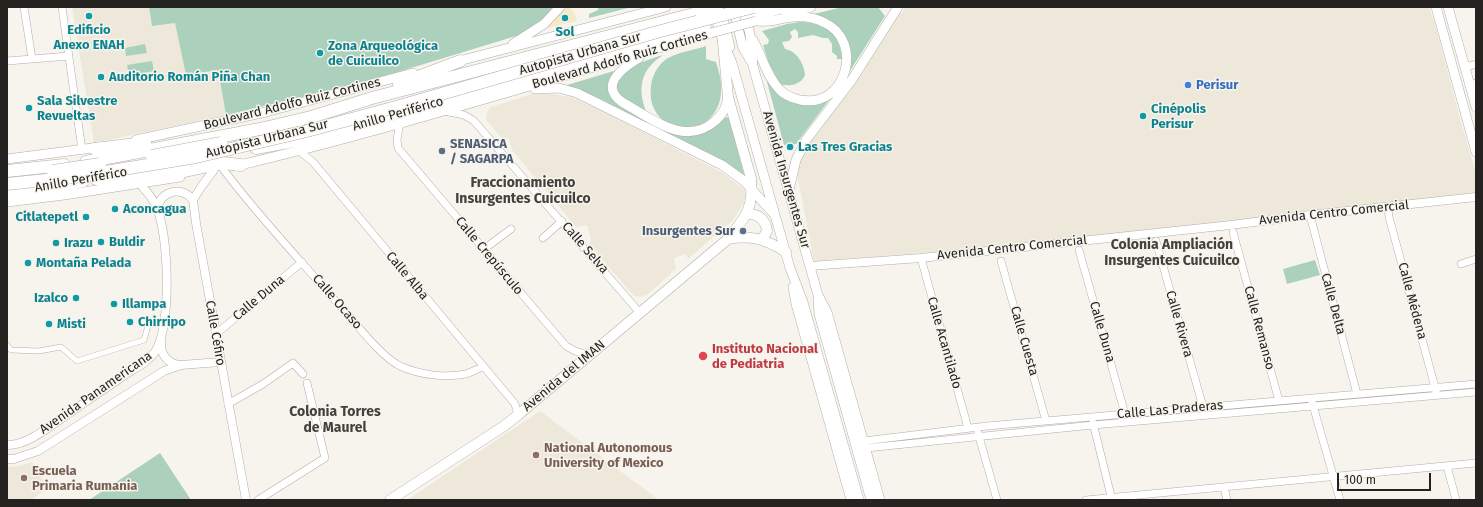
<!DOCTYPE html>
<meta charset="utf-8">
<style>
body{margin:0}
#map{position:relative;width:1483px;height:507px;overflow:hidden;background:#f6f4ed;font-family:"Fira Sans",sans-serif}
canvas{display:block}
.frame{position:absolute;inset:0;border:8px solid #242320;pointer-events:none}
.scale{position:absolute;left:1337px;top:473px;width:94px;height:18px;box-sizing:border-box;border:2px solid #242320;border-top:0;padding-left:5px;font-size:12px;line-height:14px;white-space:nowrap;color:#242320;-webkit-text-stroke:3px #f6f4ed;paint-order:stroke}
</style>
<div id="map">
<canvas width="1483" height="507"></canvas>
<div class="frame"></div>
<div class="scale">100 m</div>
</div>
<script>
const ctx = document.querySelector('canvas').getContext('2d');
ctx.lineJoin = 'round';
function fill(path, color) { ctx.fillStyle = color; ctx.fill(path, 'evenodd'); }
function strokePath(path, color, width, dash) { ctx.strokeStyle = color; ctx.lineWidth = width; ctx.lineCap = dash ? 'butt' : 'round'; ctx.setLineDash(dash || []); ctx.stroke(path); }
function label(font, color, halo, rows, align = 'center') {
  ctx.font = font + ' "Fira Sans",sans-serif'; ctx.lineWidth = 3; ctx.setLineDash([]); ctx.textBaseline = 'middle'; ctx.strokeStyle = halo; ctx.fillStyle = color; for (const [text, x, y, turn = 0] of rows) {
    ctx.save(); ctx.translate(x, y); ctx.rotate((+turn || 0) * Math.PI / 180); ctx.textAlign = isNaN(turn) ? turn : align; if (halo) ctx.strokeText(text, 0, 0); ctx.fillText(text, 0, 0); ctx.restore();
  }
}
fill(new Path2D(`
 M72 7H149L152 26 175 23 186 75 218 70 226 115 94 143Z
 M905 7H1429L1435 24 1462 126 1476 173V194L965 250 814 261 797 173 802 152 847 92 863 73 867 62 883 41 885 32 893 19 903 12Z
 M532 94H551L571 97 602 111 721 172 745 190 746 194 744 203 733 220 688 259 686 254 674 258 676 269 648 294 641 297 634 296 589 244 591 240 587 225 576 227 512 150 509 138 503 139 486 120 487 112 491 107Z
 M540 411 659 500H407Z
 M32 462 48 488 31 500H7V467L19 466Z`), '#ede8da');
fill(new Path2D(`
 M149 7H555L541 23 516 36 365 82 226 115 218 70 186 75 175 23 152 26Z
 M598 7H632L589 18V14L598 10Z
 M843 7H878L885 16 846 77C845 67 846 45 843 36 840 24 825 18 814 14Z
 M799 22C824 22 840 32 842 59H837V56L832 52V44L828 38H823L813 35 798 38V32L795 29 790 32 792 37 789 41 782 42 785 49C797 51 804 64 805 75 801 85 789 87 779 84L771 71 763 45 768 44 769 40 762 31 787 24Z
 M145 44 147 53 126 56 125 48Z
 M706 46V59L716 62C718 69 721 77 721 85 725 143 644 140 651 86 652 75 659 63 668 58 679 52 694 50 706 46Z
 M663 55C641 69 637 88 646 111 638 107 625 102 620 94 605 72 650 59 663 55Z
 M152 61 154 71 129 76 127 65Z
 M617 70 610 86 660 128 676 135H687L722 118 729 117 745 178C707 157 670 135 632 115 609 104 589 91 564 86Z
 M769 81 796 103 838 88 796 144 784 145 767 82Z
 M1315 260 1320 275 1287 284 1283 269Z
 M160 453 191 500H89Z`), '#abd1bc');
fill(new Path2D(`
 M566 7H569L574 12 577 21 547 28Z`), '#f4eac5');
const pedestrian = new Path2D(`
 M7 345 11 350 39 351 61 347 77 361 144 340 149 322 154 320`);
const minor = new Path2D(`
 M24 7 32 59
 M62 7 82 150
 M7 61 69 56
 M1465 65 1470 66 1476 64
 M1474 96 1476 83
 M444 111 464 115 474 121 640 313
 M400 123 397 139 398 148 566 346 575 351 589 355
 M298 150 313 162 515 404 518 415
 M223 169C259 217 301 261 340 306 356 323 380 356 400 366 420 375 445 378 466 374 472 372 477 369 483 367
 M1388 207 1389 217 1436 391
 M1310 215 1357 394
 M1233 232 1279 401
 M543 238 562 221
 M1156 241 1203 407
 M484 249 511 229
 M1079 250 1125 414
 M921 258 968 428
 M1001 261 1046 421
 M1461 264 1476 259
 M216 334 302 262
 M1312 402 1340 500
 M228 404 263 384 293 363 303 374
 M1093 423 1112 500
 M978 433 997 500
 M864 441 987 426 1476 384
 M866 448 1093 425 1476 392
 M1447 466 1456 500
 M1224 487 1227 500
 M258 500 325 458 307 383
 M1086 500 1476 463`);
const tertiary = new Path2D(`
 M213 171 201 187 193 200 196 223 246 500
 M157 207C163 190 182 186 193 200
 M810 266 921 258 1231 225 1310 215 1476 197
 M161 341C160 354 167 364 181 365
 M7 445C28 446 54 423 71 412 89 399 108 387 126 374 136 368 148 362 155 352 172 327 169 233 156 206 153 198 146 191 140 184
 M7 459H14L38 451 164 371 181 365 220 362`);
const secondary = new Path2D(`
 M742 7 750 34 753 66 818 295 827 312 880 500
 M1436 7 1476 152
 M1448 7 1476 107
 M733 8 743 48 752 63
 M721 10 730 47
 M714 11 723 42 732 63 790 268 803 302 859 500
 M786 13 811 7
 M753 40C762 56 766 75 779 89 784 95 792 98 800 100 847 109 864 41 825 23 816 18 804 16 793 17 780 18 770 23 757 21
 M513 44 544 24 560 7
 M639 58C624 67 598 85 622 102 649 117 685 148 715 121 722 115 727 107 728 97
 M455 62 666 7
 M535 89 559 88 577 93 722 165 744 181 773 213
 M136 140 266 112 413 73
 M7 159 100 147
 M236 166C396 128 553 78 711 33
 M789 190 796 160 806 140 851 81 898 7
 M7 202 64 195 180 177
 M793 287 796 304 851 500
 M818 298 819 314 871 500`);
const primary = new Path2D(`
 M746 215C757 212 766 220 767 231L762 240
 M728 239C751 235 766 239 786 252
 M390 500 504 426 518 415 728 239C746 217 754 207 751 178L728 97 723 42`);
const motorway = new Path2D(`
 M754 15 783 7
 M399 84 460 61
 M256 148 305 139 705 28
 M95 149 145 143
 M86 162 260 129 311 117 372 98 701 12
 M7 171 64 165
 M96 179H110L141 175 180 172 223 163 241 165
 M7 192 53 187 83 181`);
strokePath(pedestrian, '#b0aea7', 6);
strokePath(minor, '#b0aea7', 8);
strokePath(tertiary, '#b0aea7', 9);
strokePath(secondary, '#b0aea7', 10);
strokePath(primary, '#b0aea7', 11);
strokePath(motorway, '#b0aea7', 13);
strokePath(pedestrian, '#fff', 5);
strokePath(minor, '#fff', 7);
strokePath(tertiary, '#fff', 8);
strokePath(secondary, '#fff', 9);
strokePath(primary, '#fff', 10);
strokePath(motorway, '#fff', 12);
const secondaryBridge = new Path2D(`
 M711 33 756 21`);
const motorwayBridge = new Path2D(`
 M701 12 717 7
 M152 156 221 143
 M53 171 100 164
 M7 184 75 177 196 157 307 131 396 107 657 32 754 7`);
strokePath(secondaryBridge, '#b0aea7', 10, []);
strokePath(motorwayBridge, '#b0aea7', 13, []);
strokePath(secondaryBridge, '#fff', 9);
strokePath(motorwayBridge, '#fff', 12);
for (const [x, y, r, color] of [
 [89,16,4,"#0f9aa8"],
 [565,18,4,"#0f9aa8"],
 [320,53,4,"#0f9aa8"],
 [101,77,4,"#0f9aa8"],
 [1188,85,4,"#3f7fe0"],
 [29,108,4,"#0f9aa8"],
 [1143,116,4,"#0f9aa8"],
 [790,147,4,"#0f9aa8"],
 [442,151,4,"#5c6f8a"],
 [115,209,4,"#0f9aa8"],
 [86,217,4,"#0f9aa8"],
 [743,231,4,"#5c6f8a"],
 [101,242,4,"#0f9aa8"],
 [56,243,4,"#0f9aa8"],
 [28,263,4,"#0f9aa8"],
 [76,298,4,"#0f9aa8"],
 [114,304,4,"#0f9aa8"],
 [130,322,4,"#0f9aa8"],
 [49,324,4,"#0f9aa8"],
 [703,356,5,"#e0444e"],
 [536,455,4,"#8d6e63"],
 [24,478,4,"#8d6e63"]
]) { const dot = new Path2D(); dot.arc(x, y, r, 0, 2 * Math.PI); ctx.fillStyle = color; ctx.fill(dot); strokePath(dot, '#f6f4ed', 1.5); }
label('bold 13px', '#0d838f', '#f6f4ed', [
 ["Edificio",89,30,"center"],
 ["Anexo ENAH",89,45,"center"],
 ["Sol",565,32,"center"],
 ["Zona Arqueológica",328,46],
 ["de Cuicuilco",328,61],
 ["Auditorio Román Piña Chan",109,77],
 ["Sala Silvestre",37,101],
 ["Revueltas",37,116],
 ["Cinépolis",1151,109],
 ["Perisur",1151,124],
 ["Las Tres Gracias",798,147],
 ["Aconcagua",123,209],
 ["Citlatepetl",78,217,"right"],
 ["Buldir",109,242],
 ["Irazu",64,243],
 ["Montaña Pelada",36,263],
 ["Izalco",68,298,"right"],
 ["Illampa",122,304],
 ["Chirripo",138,322],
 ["Misti",57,324]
], 'left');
label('13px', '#242320', '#f6f4ed', [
 ["Autopista Urbana Sur",580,54,-16],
 ["Boulevard Adolfo Ruiz Cortines",620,60,-16],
 ["Boulevard Adolfo Ruiz Cortines",292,104,-14],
 ["Anillo Periférico",398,114,-16],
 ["Autopista Urbana Sur",267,139,-14],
 ["Anillo Periférico",81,180,-10],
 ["Avenida Insurgentes Sur",786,180,74],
 ["Avenida Centro Comercial",1334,213,-6],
 ["Calle Selva",585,248,49],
 ["Avenida Centro Comercial",1012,248,-6],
 ["Calle Crepúsculo",489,256,50],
 ["Calle Alba",407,276,50],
 ["Calle Duna",259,298,-40],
 ["Calle Médena",1412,301,75],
 ["Calle Ocaso",337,302,49],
 ["Calle Delta",1333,304,75],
 ["Calle Rivera",1179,324,74],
 ["Calle Remanso",1259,328,75],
 ["Calle Duna",1102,332,74],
 ["Calle Céfiro",215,333,80],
 ["Calle Cuesta",1024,341,74],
 ["Calle Acantilado",944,343,74],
 ["Avenida del IMAN",564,376,-40],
 ["Avenida Panamericana",96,393,-35],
 ["Calle Las Praderas",1170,410,-5]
]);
label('bold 13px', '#366cbe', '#f6f4ed', [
 ["Perisur",1196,85]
], 'left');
label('bold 13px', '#4e5e75', '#f6f4ed', [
 ["SENASICA",450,144],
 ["/ SAGARPA",450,159],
 ["Insurgentes Sur",735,231,"right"]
], 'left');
label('bold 13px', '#be3a42', '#f6f4ed', [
 ["Instituto Nacional",712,349],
 ["de Pediatria",712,364]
], 'left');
label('bold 13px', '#785e54', '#f6f4ed', [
 ["National Autonomous",544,448],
 ["University of Mexico",544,463],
 ["Escuela",32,471],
 ["Primaria Rumania",32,486]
], 'left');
label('bold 14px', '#43413b', '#f6f4ed', [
 ["Fraccionamiento",523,183],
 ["Insurgentes Cuicuilco",523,199],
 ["Colonia Ampliación",1172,245],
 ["Insurgentes Cuicuilco",1172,261],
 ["Colonia Torres",335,412],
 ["de Maurel",335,428]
]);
</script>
